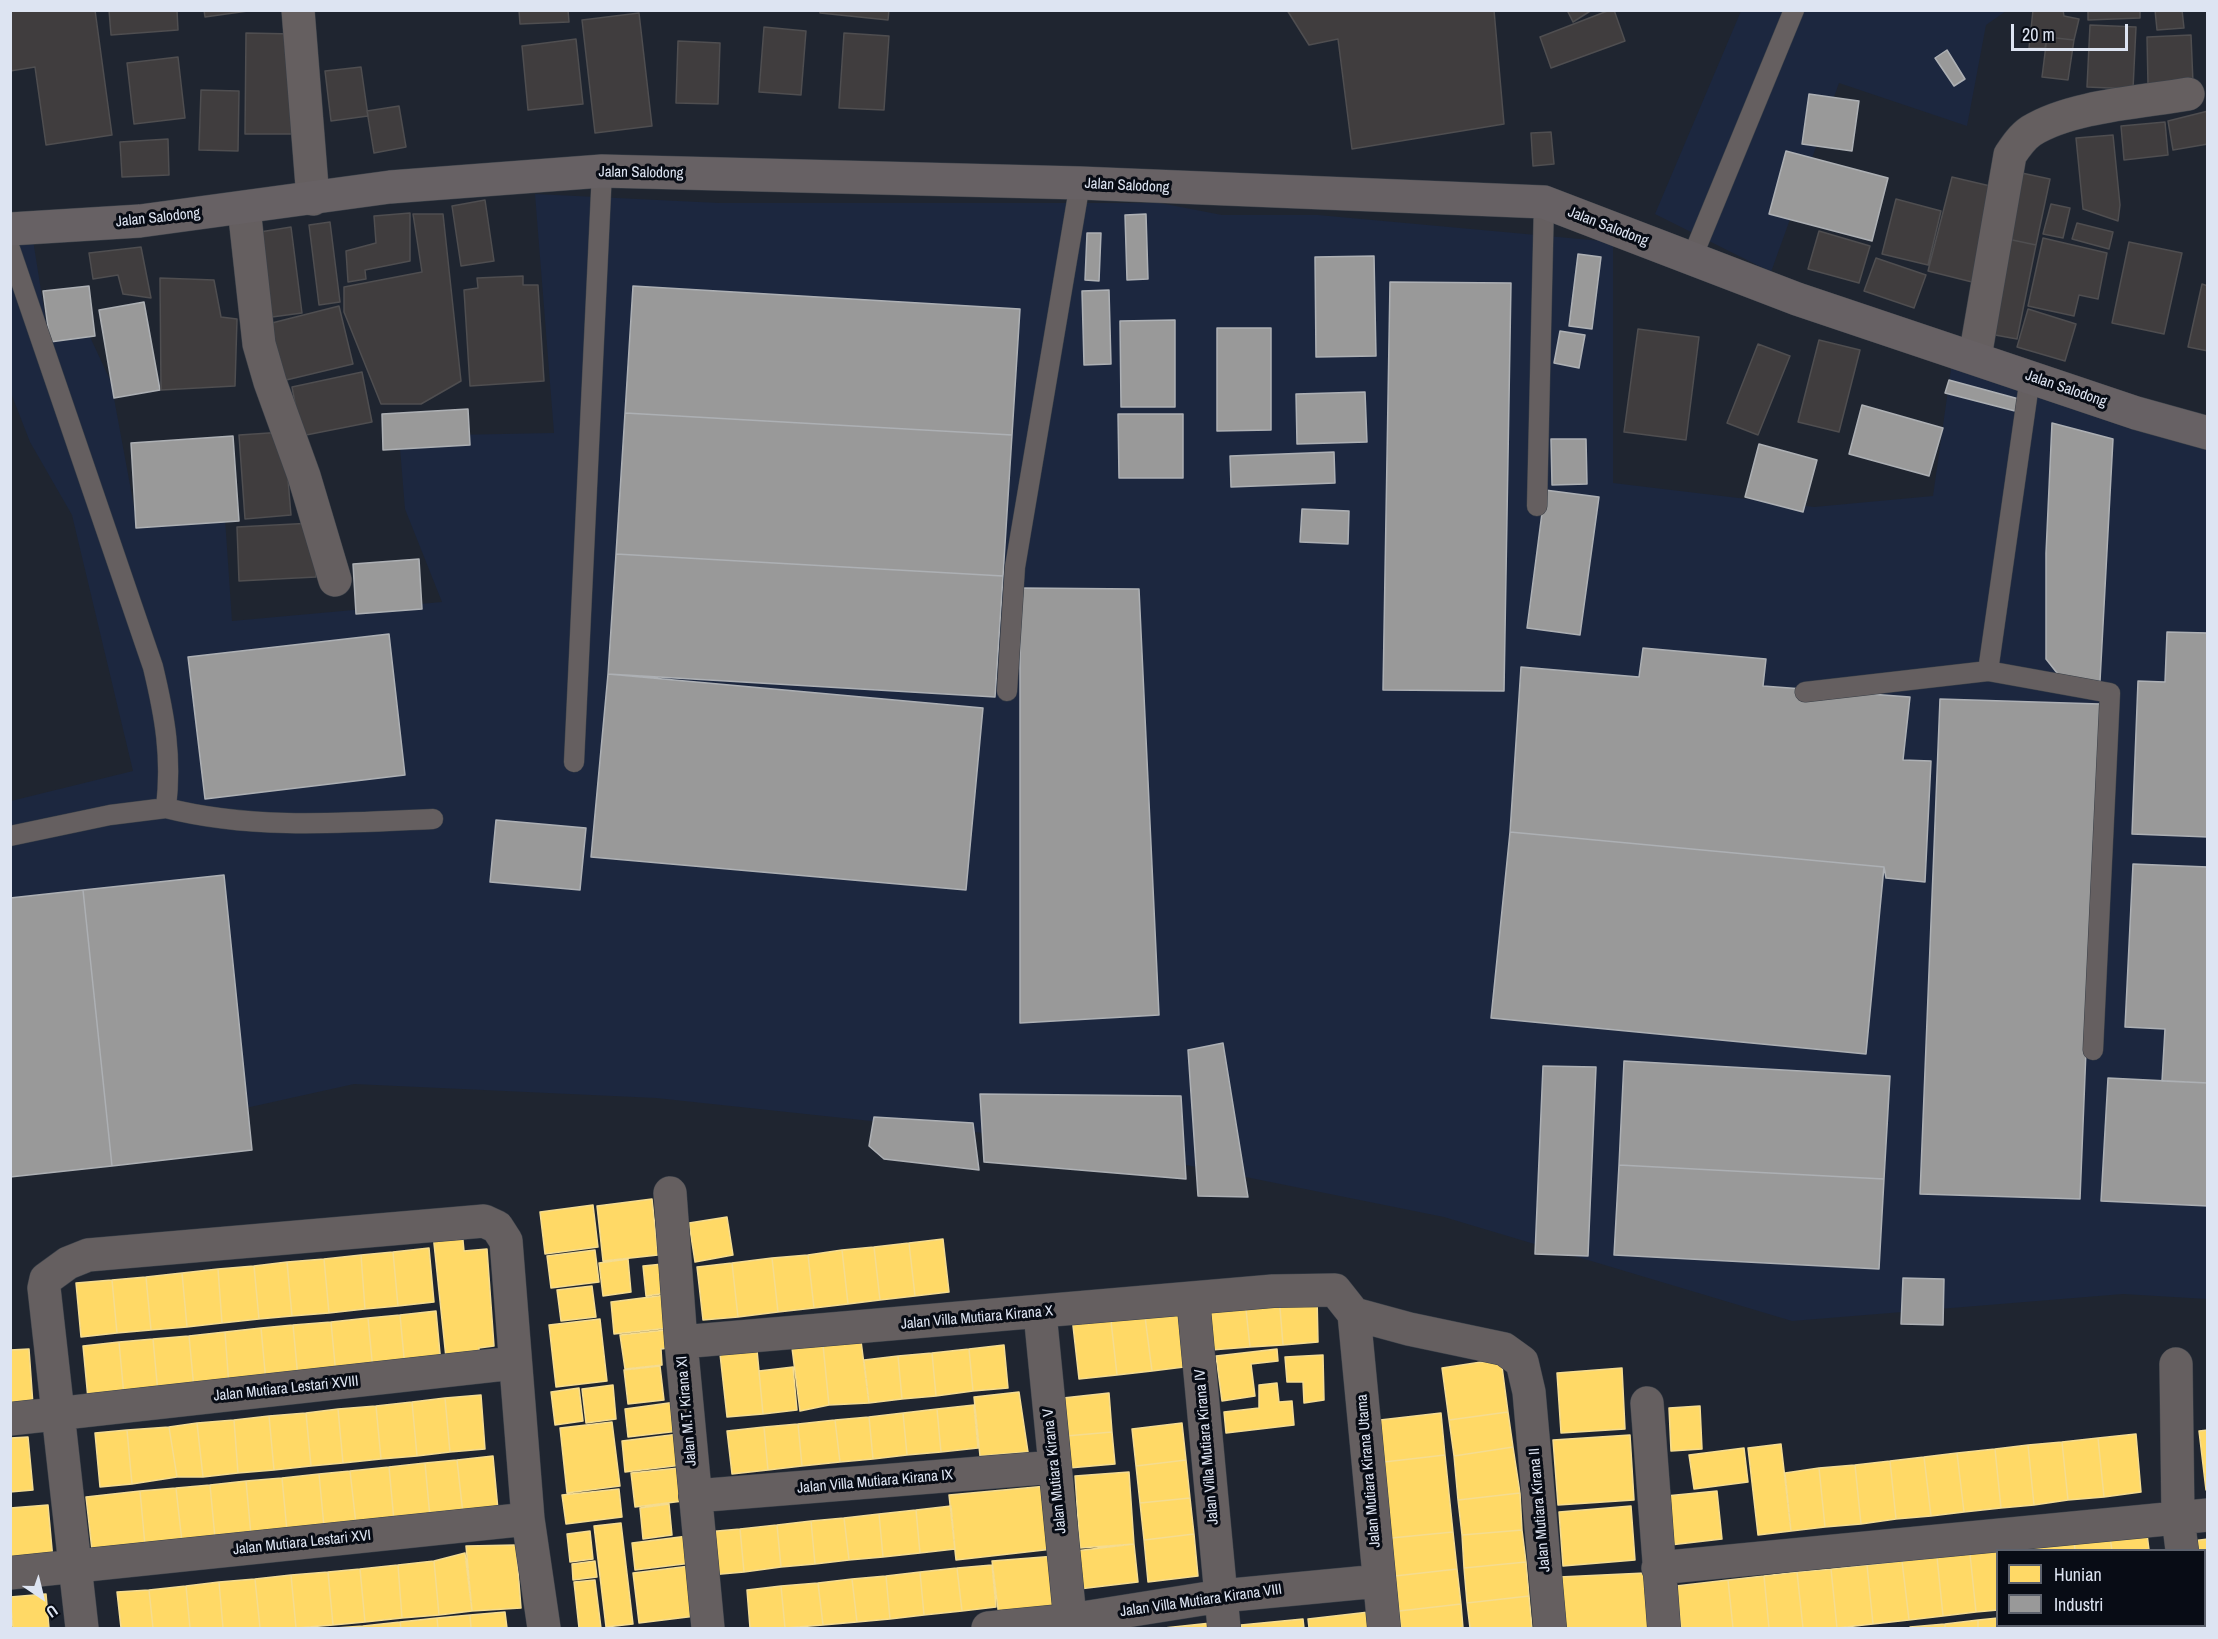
<!DOCTYPE html>
<style>
body{margin:0}
#map{position:relative;width:2218px;height:1639px;overflow:hidden;background:#1f2530;font-family:"Archivo Narrow",sans-serif}
canvas{display:block}
.frame{position:absolute;inset:0;border:12px solid #dde4f2;pointer-events:none}
.legend{position:absolute;left:1996px;top:1549px;width:210px;height:78px;box-sizing:border-box;background:#080c15;border:2px solid #5d626d;margin:0;padding:8px 10px;list-style:none;font-size:18px;color:#dde4f2}
.legend li{display:flex;align-items:center;gap:12px;height:30px}
.legend b{width:30px;border:2px solid #5d626d}
.north{position:absolute;left:12px;top:1567px;width:60px;height:60px;-webkit-text-stroke:4px #080c15;paint-order:stroke;rotate:145deg;font-size:16px;font-weight:700;line-height:24px;text-align:center;color:#dde4f2}
.north::after{content:'';display:block;margin:auto;width:21px;height:27px;background:#dde4f2;clip-path:polygon(50% 0,100% 100%,50% 72%,0 100%)}
.scale{position:absolute;left:2011px;top:24px;width:117px;height:27px;box-sizing:border-box;border:3px solid #dde4f2;border-top:0;padding-left:8px;font-size:18px;line-height:21px;white-space:nowrap;color:#dde4f2;-webkit-text-stroke:4px #080c15;paint-order:stroke}
</style>
<div id="map">
<canvas width="2218" height="1639"></canvas>
<div class="frame"></div>
<ul class="legend">
<li><b style="height:16px;background:#ffd966"></b>Hunian</li>
<li><b style="height:16px;background:#999"></b>Industri</li>
</ul>
<div class="north">U</div>
<div class="scale">20 m</div>
</div>
<script>
const ctx = document.querySelector('canvas').getContext('2d');
ctx.lineJoin = 'round';
function fill(path, color) { ctx.fillStyle = color; ctx.fill(path, 'evenodd'); }
function strokePath(path, color, width, dash) { ctx.strokeStyle = color; ctx.lineWidth = width; ctx.lineCap = dash ? 'butt' : 'round'; ctx.setLineDash(dash || []); ctx.stroke(path); }
function label(font, color, halo, rows, align = 'center') {
  ctx.font = font + ' "Archivo Narrow",sans-serif'; ctx.lineWidth = 6; ctx.setLineDash([]); ctx.textBaseline = 'middle'; ctx.strokeStyle = halo; ctx.fillStyle = color; for (const [text, x, y, turn = 0] of rows) {
    ctx.save(); ctx.translate(x, y); ctx.rotate((+turn || 0) * Math.PI / 180); ctx.textAlign = isNaN(turn) ? turn : align; if (halo) ctx.strokeText(text, 0, 0); ctx.fillText(text, 0, 0); ctx.restore();
  }
}
fill(new Path2D(`
 M1741 11H2006L1986 25 1967 126 1839 83 1771 272 1655 214Z
 M535 194 719 203H1160L1222 215H1318L1613 242V483L1814 507 1933 496 1952 362 2207 443V1299L2123 1294 1792 1321 1444 1217 1077 1143 656 1098 354 1084 160 1127 11 1172V801L133 771 72 515 30 442 11 393V244L33 240 47 328 84 324 111 382 135 512 224 504 232 621 442 602 405 509 399 436 554 433Z`), '#1c273f');
const homes = new Path2D(`
 M652 1199 658 1255 603 1261 597 1206Z
 M593 1205 598 1247 545 1254 540 1212Z
 M727 1217 733 1255 695 1262 689 1223Z
 M462 1230 464 1251 487 1249 494 1346 479 1348V1361L446 1358 433 1234Z
 M943 1239 949 1292 915 1296 909 1243Z
 M909 1243 915 1296 880 1300 874 1247Z
 M874 1247 880 1300 848 1304 842 1250Z
 M429 1248 434 1302 398 1306 393 1252Z
 M595 1250 599 1282 551 1288 547 1256Z
 M842 1250 848 1304 814 1308 808 1255Z
 M393 1252 398 1306 365 1309 361 1255Z
 M361 1255 365 1309 329 1313 324 1259Z
 M808 1255 814 1308 778 1312 772 1258Z
 M772 1258 778 1312 738 1317 732 1263Z
 M324 1259 329 1313 292 1316 287 1262Z
 M628 1259 631 1292 603 1296 599 1263Z
 M287 1262 292 1316 259 1319 254 1266Z
 M732 1263 738 1317 703 1320 697 1267Z
 M663 1264 667 1293 646 1296 643 1266Z
 M254 1266 259 1319 222 1323 218 1269Z
 M218 1269 222 1323 187 1327 182 1273Z
 M182 1273 187 1327 151 1330 146 1277Z
 M146 1277 151 1330 117 1333 112 1280Z
 M112 1280 117 1333 81 1337 76 1283Z
 M592 1286 596 1317 561 1321 557 1290Z
 M666 1295 669 1328 614 1334 611 1302Z
 M1317 1295 1318 1342 1283 1345 1279 1296Z
 M1279 1296 1283 1345 1250 1347 1245 1300Z
 M1245 1300 1250 1347 1211 1350V1303Z
 M1177 1304 1184 1367 1152 1371 1144 1309Z
 M1144 1309 1152 1371 1117 1375 1110 1312Z
 M436 1311 441 1364 405 1368 400 1315Z
 M1110 1312 1117 1375 1079 1379 1072 1317Z
 M400 1315 405 1368 373 1371 368 1318Z
 M368 1318 373 1371 336 1375 331 1322Z
 M600 1319 607 1381 556 1387 549 1325Z
 M331 1322 336 1375 298 1378 293 1325Z
 M293 1325 298 1378 266 1382 261 1328Z
 M261 1328 266 1382 229 1386 225 1332Z
 M666 1330 669 1348 661 1349 662 1365 625 1369 620 1335Z
 M225 1332 229 1386 194 1389 189 1336Z
 M189 1336 194 1389 158 1393 153 1339Z
 M153 1339 158 1393 124 1396 119 1342Z
 M861 1341 869 1403 829 1405 823 1345Z
 M119 1342 124 1396 88 1399 83 1346Z
 M823 1345 829 1405 800 1411 792 1348Z
 M1004 1345 1008 1388 973 1391 969 1349Z
 M29 1349 33 1405 10 1406V1350Z
 M969 1349 973 1391 936 1396 932 1353Z
 M1277 1349 1278 1361 1251 1364 1255 1396 1222 1401 1216 1356Z
 M757 1350 763 1414 727 1417 720 1354Z
 M932 1353 936 1396 902 1399 898 1356Z
 M1323 1355 1324 1400 1304 1403 1303 1382H1287L1285 1357Z
 M898 1356 902 1399 869 1403 864 1360Z
 M1501 1359 1508 1412 1449 1420 1442 1368Z
 M660 1366 664 1400 628 1404 624 1370Z
 M793 1367 797 1410 763 1414 759 1371Z
 M1622 1368 1625 1429 1561 1433 1557 1373Z
 M1277 1383 1279 1402 1292 1401 1294 1425 1226 1433 1224 1412 1259 1408V1385Z
 M613 1385 616 1419 586 1423 582 1389Z
 M579 1388 583 1421 555 1425 551 1392Z
 M1019 1392 1028 1452 980 1456 974 1397Z
 M1109 1393 1112 1432 1066 1436 1063 1398Z
 M481 1395 485 1449 450 1452 445 1398Z
 M445 1398 450 1452 417 1456 412 1402Z
 M412 1402 417 1456 381 1459 376 1406Z
 M676 1402 679 1431 628 1437 625 1409Z
 M974 1405 978 1448 941 1452 937 1409Z
 M376 1406 381 1459 343 1463 338 1409Z
 M1700 1406 1702 1449 1671 1451 1669 1408Z
 M338 1409 343 1463 311 1466 306 1413Z
 M937 1409 941 1452 907 1455 903 1413Z
 M1508 1412 1513 1447 1454 1456 1449 1420Z
 M306 1413 311 1466 274 1470 269 1416Z
 M903 1413 907 1455 873 1459 869 1417Z
 M1441 1413 1445 1455 1384 1462 1380 1420Z
 M269 1416 274 1470 238 1473 234 1420Z
 M869 1417 873 1459 840 1462 835 1420Z
 M234 1420 238 1473 203 1477 197 1423Z
 M835 1420 840 1462 802 1466 798 1424Z
 M612 1422 620 1486 567 1493 560 1428Z
 M197 1423 203 1477H177L169 1427Z
 M1182 1423 1186 1460 1136 1466 1132 1429Z
 M798 1424 802 1466 768 1470 764 1427Z
 M169 1427 177 1477 132 1484 127 1430Z
 M764 1427 768 1470 732 1474 727 1431Z
 M127 1430 132 1484 100 1487 95 1433Z
 M2208 1430V1490H2206L2199 1431Z
 M1112 1432 1115 1464 1069 1468 1066 1436Z
 M679 1434 682 1465 625 1472 622 1441Z
 M2136 1434 2141 1492 2104 1497 2098 1438Z
 M1630 1435 1634 1500 1558 1505 1553 1440Z
 M28 1437 33 1490 10 1492V1438Z
 M2098 1438 2104 1497 2068 1500 2062 1442Z
 M2062 1442 2068 1500 2034 1505 2028 1445Z
 M1781 1444 1791 1531 1758 1535 1748 1448Z
 M2028 1445 2034 1505 2001 1508 1995 1449Z
 M1513 1447 1520 1493 1458 1500 1454 1456Z
 M1744 1448 1748 1482 1694 1489 1689 1455Z
 M1995 1449 2001 1508 1964 1512 1957 1453Z
 M1957 1453 1964 1512 1931 1516 1924 1457Z
 M1445 1455 1453 1532 1391 1538 1384 1462Z
 M493 1456 498 1510 463 1514 457 1460Z
 M1924 1457 1931 1516 1896 1519 1890 1461Z
 M457 1460 463 1514 430 1517 425 1463Z
 M1186 1460 1190 1498 1140 1503 1136 1466Z
 M1890 1461 1896 1519 1861 1524 1855 1465Z
 M425 1463 430 1517 394 1521 389 1467Z
 M1855 1465 1861 1524 1825 1527 1819 1468Z
 M389 1467 394 1521 356 1524 350 1471Z
 M679 1468 683 1501 635 1507 631 1473Z
 M1819 1468 1825 1527 1791 1531 1785 1473Z
 M350 1471 356 1524 324 1527 319 1474Z
 M1129 1472 1134 1544 1080 1548 1075 1476Z
 M319 1474 324 1527 287 1531 282 1478Z
 M282 1478 287 1531 251 1535 246 1481Z
 M246 1481 251 1535 215 1538 210 1485Z
 M210 1485 215 1538 182 1542 176 1488Z
 M1047 1486 1053 1549 956 1560 949 1495Z
 M176 1488 182 1542 145 1545 140 1491Z
 M619 1489 622 1517 566 1524 562 1495Z
 M140 1491 145 1545 92 1550 86 1497Z
 M1717 1491 1722 1539 1670 1545 1666 1496Z
 M1520 1493 1522 1530 1462 1535 1458 1500Z
 M1190 1498 1194 1534 1144 1540 1140 1503Z
 M669 1504 672 1535 643 1539 640 1508Z
 M48 1505 53 1560 10 1565V1508Z
 M951 1506 955 1549 920 1553 916 1510Z
 M1631 1506 1635 1560 1563 1566 1559 1512Z
 M916 1510 920 1553 883 1557 879 1514Z
 M879 1514 883 1557 849 1560 844 1518Z
 M844 1518 849 1560 815 1564 811 1521Z
 M811 1521 815 1564 781 1567 777 1525Z
 M621 1523 633 1624 606 1627 594 1526Z
 M777 1525 781 1567 744 1572 740 1529Z
 M740 1529 744 1572 710 1575 706 1532Z
 M1522 1530 1526 1562 1464 1568 1462 1535Z
 M590 1531 593 1559 570 1562 567 1534Z
 M1453 1532 1457 1569 1395 1576 1391 1538Z
 M1194 1534 1198 1576 1148 1582 1144 1540Z
 M2147 1534 2149 1550H2112L2110 1538Z
 M688 1536 692 1563 635 1570 632 1543Z
 M2110 1538 2112 1550H2075L2074 1542Z
 M2208 1539V1599H2204V1550H2193L2192 1541Z
 M2074 1542 2075 1550H2041L2040 1546Z
 M1134 1544 1138 1582 1079 1589 1075 1551Z
 M516 1545 521 1608 472 1611 466 1546Z
 M2040 1546 2041 1550H2008Z
 M1998 1550V1610L1976 1612 1970 1554Z
 M465 1553 472 1611 439 1615 434 1561Z
 M1970 1554 1976 1612 1943 1616 1937 1557Z
 M1056 1556 1063 1618 1000 1625 992 1561Z
 M1937 1557 1943 1616 1909 1620 1902 1561Z
 M434 1561 439 1615 402 1618 398 1565Z
 M595 1561 597 1577 573 1580 572 1564Z
 M1902 1561 1909 1620 1873 1624 1867 1565Z
 M1526 1562 1529 1596 1467 1603 1464 1568Z
 M398 1565 402 1618 365 1622 360 1569Z
 M992 1565 996 1607 962 1611 957 1568Z
 M1867 1565 1873 1624 1837 1628 1831 1569Z
 M690 1566 696 1616 639 1623 633 1573Z
 M957 1568 962 1611 924 1615 920 1572Z
 M360 1569 365 1622 333 1625 328 1572Z
 M1457 1569 1461 1604 1399 1611 1395 1576Z
 M1831 1569 1837 1628H1803L1797 1572Z
 M328 1572 333 1625 296 1628 291 1575Z
 M920 1572 924 1615 890 1619 886 1576Z
 M1797 1572 1803 1628H1769L1764 1576Z
 M1645 1573 1648 1628H1561L1559 1577Z
 M291 1575 296 1628H260L255 1579Z
 M886 1576 890 1619 857 1622 852 1579Z
 M1764 1576 1769 1628H1733L1728 1580Z
 M255 1579 260 1628H223L219 1582Z
 M852 1579 857 1622 823 1625 818 1583Z
 M595 1580 601 1628H579L574 1582Z
 M1728 1580 1733 1628H1681L1676 1586Z
 M219 1582 223 1628H190L186 1586Z
 M818 1583 823 1625 785 1628 781 1586Z
 M186 1586 190 1628H153L149 1590Z
 M781 1586 785 1628H750L747 1590Z
 M149 1590 153 1628H121L117 1592Z
 M46 1594 49 1628H13L10 1597Z
 M1529 1596 1532 1628H1470L1467 1603Z
 M1461 1604 1463 1628H1401L1399 1611Z
 M505 1612 507 1628H471L470 1615Z
 M1369 1612 1371 1628H1309L1308 1619Z
 M470 1615 471 1628H438L437 1618Z
 M437 1618 438 1628H401L400 1622Z
 M1998 1618V1626H2017V1628H1978V1620Z
 M1303 1619 1304 1628H1242L1241 1625Z
 M1978 1620V1628H1945V1624Z
 M400 1622 401 1628H363V1626Z
 M1211 1623 1212 1628H1164Z
 M1945 1624V1628H1911L1910 1627Z
 M363 1626V1628H335Z
 M2017 1626H2050V1628H2017Z
 M2050 1626H2084V1628H2050Z
 M2084 1626H2120L2121 1628H2084Z
 M2120 1626H2159V1628H2121Z`);
fill(homes, '#ffd966');
strokePath(homes, '#f5dc90', 1.5);
const industry = new Path2D(`
 M1947 50 1965 79 1954 86 1935 58Z
 M1809 94 1859 101 1852 151 1802 144Z
 M1786 151 1888 178 1872 241 1769 214Z
 M1146 214 1148 279 1127 280 1125 215Z
 M1087 233H1101L1099 281 1085 280Z
 M1578 254 1601 257 1592 329 1569 326Z
 M1374 256 1376 356 1316 357 1315 257Z
 M1390 282 1511 283 1504 691 1383 690Z
 M89 286 95 336 50 342 43 291Z
 M633 286 1020 309 1012 435 625 413Z
 M1109 290 1111 364 1084 365 1082 291Z
 M144 302 160 390 114 398 99 310Z
 M1175 320V407H1121L1120 321Z
 M1217 328H1271V430L1217 431Z
 M1560 331 1585 335 1579 368 1554 363Z
 M1949 380 2019 399 2015 411 1945 393Z
 M1365 392 1367 442 1297 444 1296 394Z
 M1862 405 1943 428 1929 476 1849 454Z
 M468 409 470 445 383 450 382 414Z
 M625 413 1012 435 1003 576 616 554Z
 M1118 414H1183V478H1119Z
 M2052 423 2113 439 2100 681 2061 678 2046 659V553Z
 M233 436 239 521 136 528 131 443Z
 M1551 439H1586L1587 484 1552 485Z
 M1759 444 1817 460 1803 512 1745 497Z
 M1334 452 1335 483 1231 487 1230 456Z
 M1545 490 1599 497 1580 635 1527 628Z
 M1302 509 1349 511 1348 544 1300 542Z
 M616 554 1003 576 995 697 608 674Z
 M419 559 422 609 356 614 353 564Z
 M1020 588 1139 589 1159 1015 1020 1023Z
 M2167 632 2208 633V837L2132 834 2138 681 2165 682Z
 M389 634 405 775 205 799 188 657Z
 M1643 648 1766 659 1763 686 1910 697 1903 760 1931 761 1925 882 1886 878 1884 867 1510 832 1521 667 1639 677Z
 M608 674 983 708 966 890 591 857Z
 M1940 699 2100 704 2080 1199 1920 1194Z
 M496 820 586 828 580 890 490 882Z
 M1510 832 1884 867 1866 1054 1491 1018Z
 M2133 864 2208 867V1083L2162 1081 2165 1029 2125 1027Z
 M224 875 252 1150 112 1166 83 890Z
 M83 890 112 1166 10 1177V898Z
 M1223 1043 1248 1197 1198 1196 1188 1050Z
 M1624 1061 1890 1076 1884 1179 1619 1165Z
 M1543 1066 1596 1067 1588 1256 1535 1254Z
 M2108 1078 2208 1083V1206L2101 1201Z
 M980 1094 1181 1096 1186 1179 984 1162Z
 M874 1117 973 1123 979 1170 884 1159 869 1146Z
 M1619 1165 1884 1179 1879 1269 1614 1255Z
 M1903 1278 1944 1279 1943 1325 1901 1324Z`);
fill(industry, '#999');
strokePath(industry, '#adb0b4', 1.5);
const building = new Path2D(`
 M10 10H95L112 135 46 145 35 67 10 71Z
 M109 10H177L178 30 111 35Z
 M204 10H255L205 17Z
 M519 10H568L569 22 520 24Z
 M820 10H889L888 20 820 13Z
 M1287 10H1494L1504 124 1352 149 1338 39 1309 45Z
 M1567 10H1592L1573 22Z
 M1610 10H1614L1625 41 1551 68 1540 37Z
 M2033 10H2063L2064 16 2079 19 2074 40 2047 37 2045 48H2029Z
 M2088 10H2140V18L2088 20Z
 M2155 10H2182L2184 28 2157 30Z
 M639 13 652 126 595 133 582 20Z
 M2090 25 2136 27 2133 89 2087 87Z
 M764 27 806 31 801 95 759 92Z
 M246 33 295 34 294 134H245Z
 M844 33 889 36 884 110 839 108Z
 M2191 35 2193 83 2148 85 2147 37Z
 M2047 37 2074 40 2068 80 2042 77Z
 M576 39 583 104 528 110 522 46Z
 M678 41 720 43 718 104 676 103Z
 M178 57 185 118 134 124 127 63Z
 M361 67 368 116 331 121 325 71Z
 M201 90 239 91 238 151 199 150Z
 M399 106 406 147 374 153 367 111Z
 M2208 111V144L2173 150 2168 121Z
 M2165 122 2168 155 2124 160 2121 126Z
 M1551 132 1554 164 1533 166 1531 133Z
 M2113 135 2120 205 2118 221 2083 209 2076 138Z
 M168 139 169 175 122 177 120 142Z
 M2017 172 2050 179 2036 245 2003 238Z
 M1952 177 2003 189 1980 284 1928 271Z
 M1896 199 1941 211 1928 265 1882 254Z
 M485 200 494 261 461 266 452 206Z
 M2051 204 2070 208 2063 238 2043 234Z
 M410 213V261L365 270 366 279 348 282 346 251 376 243 374 216Z
 M413 214H443L461 381 421 404H381L344 312V287L422 272Z
 M330 222 340 302 319 305 309 225Z
 M2077 223 2113 232 2109 249 2072 239Z
 M291 227 302 313 272 317 260 232Z
 M1819 231 1870 246 1859 283 1808 269Z
 M2003 238 2036 245 2017 339 1984 333Z
 M2043 238 2107 253 2098 299 2079 295 2074 316 2028 306Z
 M2129 242 2182 253 2164 334 2112 323Z
 M141 247 151 298 123 294 118 275 93 279 89 253Z
 M1876 258 1926 275 1914 308 1864 291Z
 M523 276V285H538L544 381 470 386 464 290 478 288 477 278Z
 M160 278 214 280 221 317 237 319 235 386 161 390Z
 M2202 284 2208 286V351L2188 347Z
 M339 306 353 364 278 382 264 325Z
 M2028 309 2076 324 2065 361 2017 347Z
 M1638 329 1699 337 1686 440 1624 432Z
 M1819 340 1860 350 1839 432 1798 422Z
 M1758 344 1790 356 1758 435 1727 423Z
 M362 372 372 422 301 436 292 387Z
 M284 432 291 515 245 519 239 435Z
 M313 523 316 577 239 581 237 527Z`);
fill(building, '#403d3e');
strokePath(building, '#4f4e50', 1.5);
const lane = new Path2D(`
 M10 249 153 667C165 717 172 757 166 808L110 815 10 836
 M1691 260 1794 10
 M2030 377 1988 671 2110 693 2093 1050
 M1537 506 1544 202
 M1007 691 1015 567 1080 183
 M1805 692 1988 671
 M574 762 602 171
 M166 808C252 830 345 823 433 819`);
const street = new Path2D(`
 M298 10 313 199
 M244 208 259 344 270 382 304 476 335 580
 M1975 357 2010 155C2016 146 2022 137 2031 131 2071 106 2142 102 2188 94
 M670 1193 681 1342 708 1628
 M1193 1298 1224 1628
 M1040 1313 1071 1628
 M1354 1314 1409 1329 1504 1349 1522 1362 1529 1392 1550 1628
 M1354 1314 1384 1628
 M681 1342 1273 1291 1335 1290 1354 1314
 M2176 1364 2178 1518 2182 1550
 M1647 1403 1664 1628
 M10 1419 514 1363
 M695 1496 1055 1467
 M1658 1568 2208 1515
 M10 1573 528 1519
 M2189 1626 2190 1628
 M82 1628 44 1288 46 1279 68 1263 88 1255 484 1221 497 1227 506 1241 528 1519 544 1628
 M988 1628 1070 1620 1221 1596 1379 1581`);
const secondary = new Path2D(`
 M10 229 140 221 390 187 602 171 1080 183 1544 202 1797 299 2136 413 2208 433`);
strokePath(lane, '#3b4149', 21);
strokePath(street, '#3b4149', 34);
strokePath(secondary, '#3b4149', 34);
strokePath(lane, '#655f60', 20);
strokePath(street, '#655f60', 33);
strokePath(secondary, '#676164', 33);
label('15px', '#dde4f2', '#080c15', [
 ["Jalan Salodong",641,173,1],
 ["Jalan Salodong",1127,186,3],
 ["Jalan Salodong",158,218,-6],
 ["Jalan Salodong",1608,227,21],
 ["Jalan Salodong",2066,389,19],
 ["Jalan Villa Mutiara Kirana X",977,1318,-5],
 ["Jalan Mutiara Lestari XVIII",286,1389,-6],
 ["Jalan M.T. Kirana XI",687,1411,-95],
 ["Jalan Villa Mutiara Kirana IV",1207,1447,-95],
 ["Jalan Mutiara Kirana V",1055,1471,-96],
 ["Jalan Mutiara Kirana Utama",1369,1471,-95],
 ["Jalan Villa Mutiara Kirana IX",875,1482,-5],
 ["Jalan Mutiara Kirana II",1540,1510,-95],
 ["Jalan Mutiara Lestari XVI",302,1543,-6],
 ["Jalan Villa Mutiara Kirana VIII",1201,1601,-8]
]);
</script>
